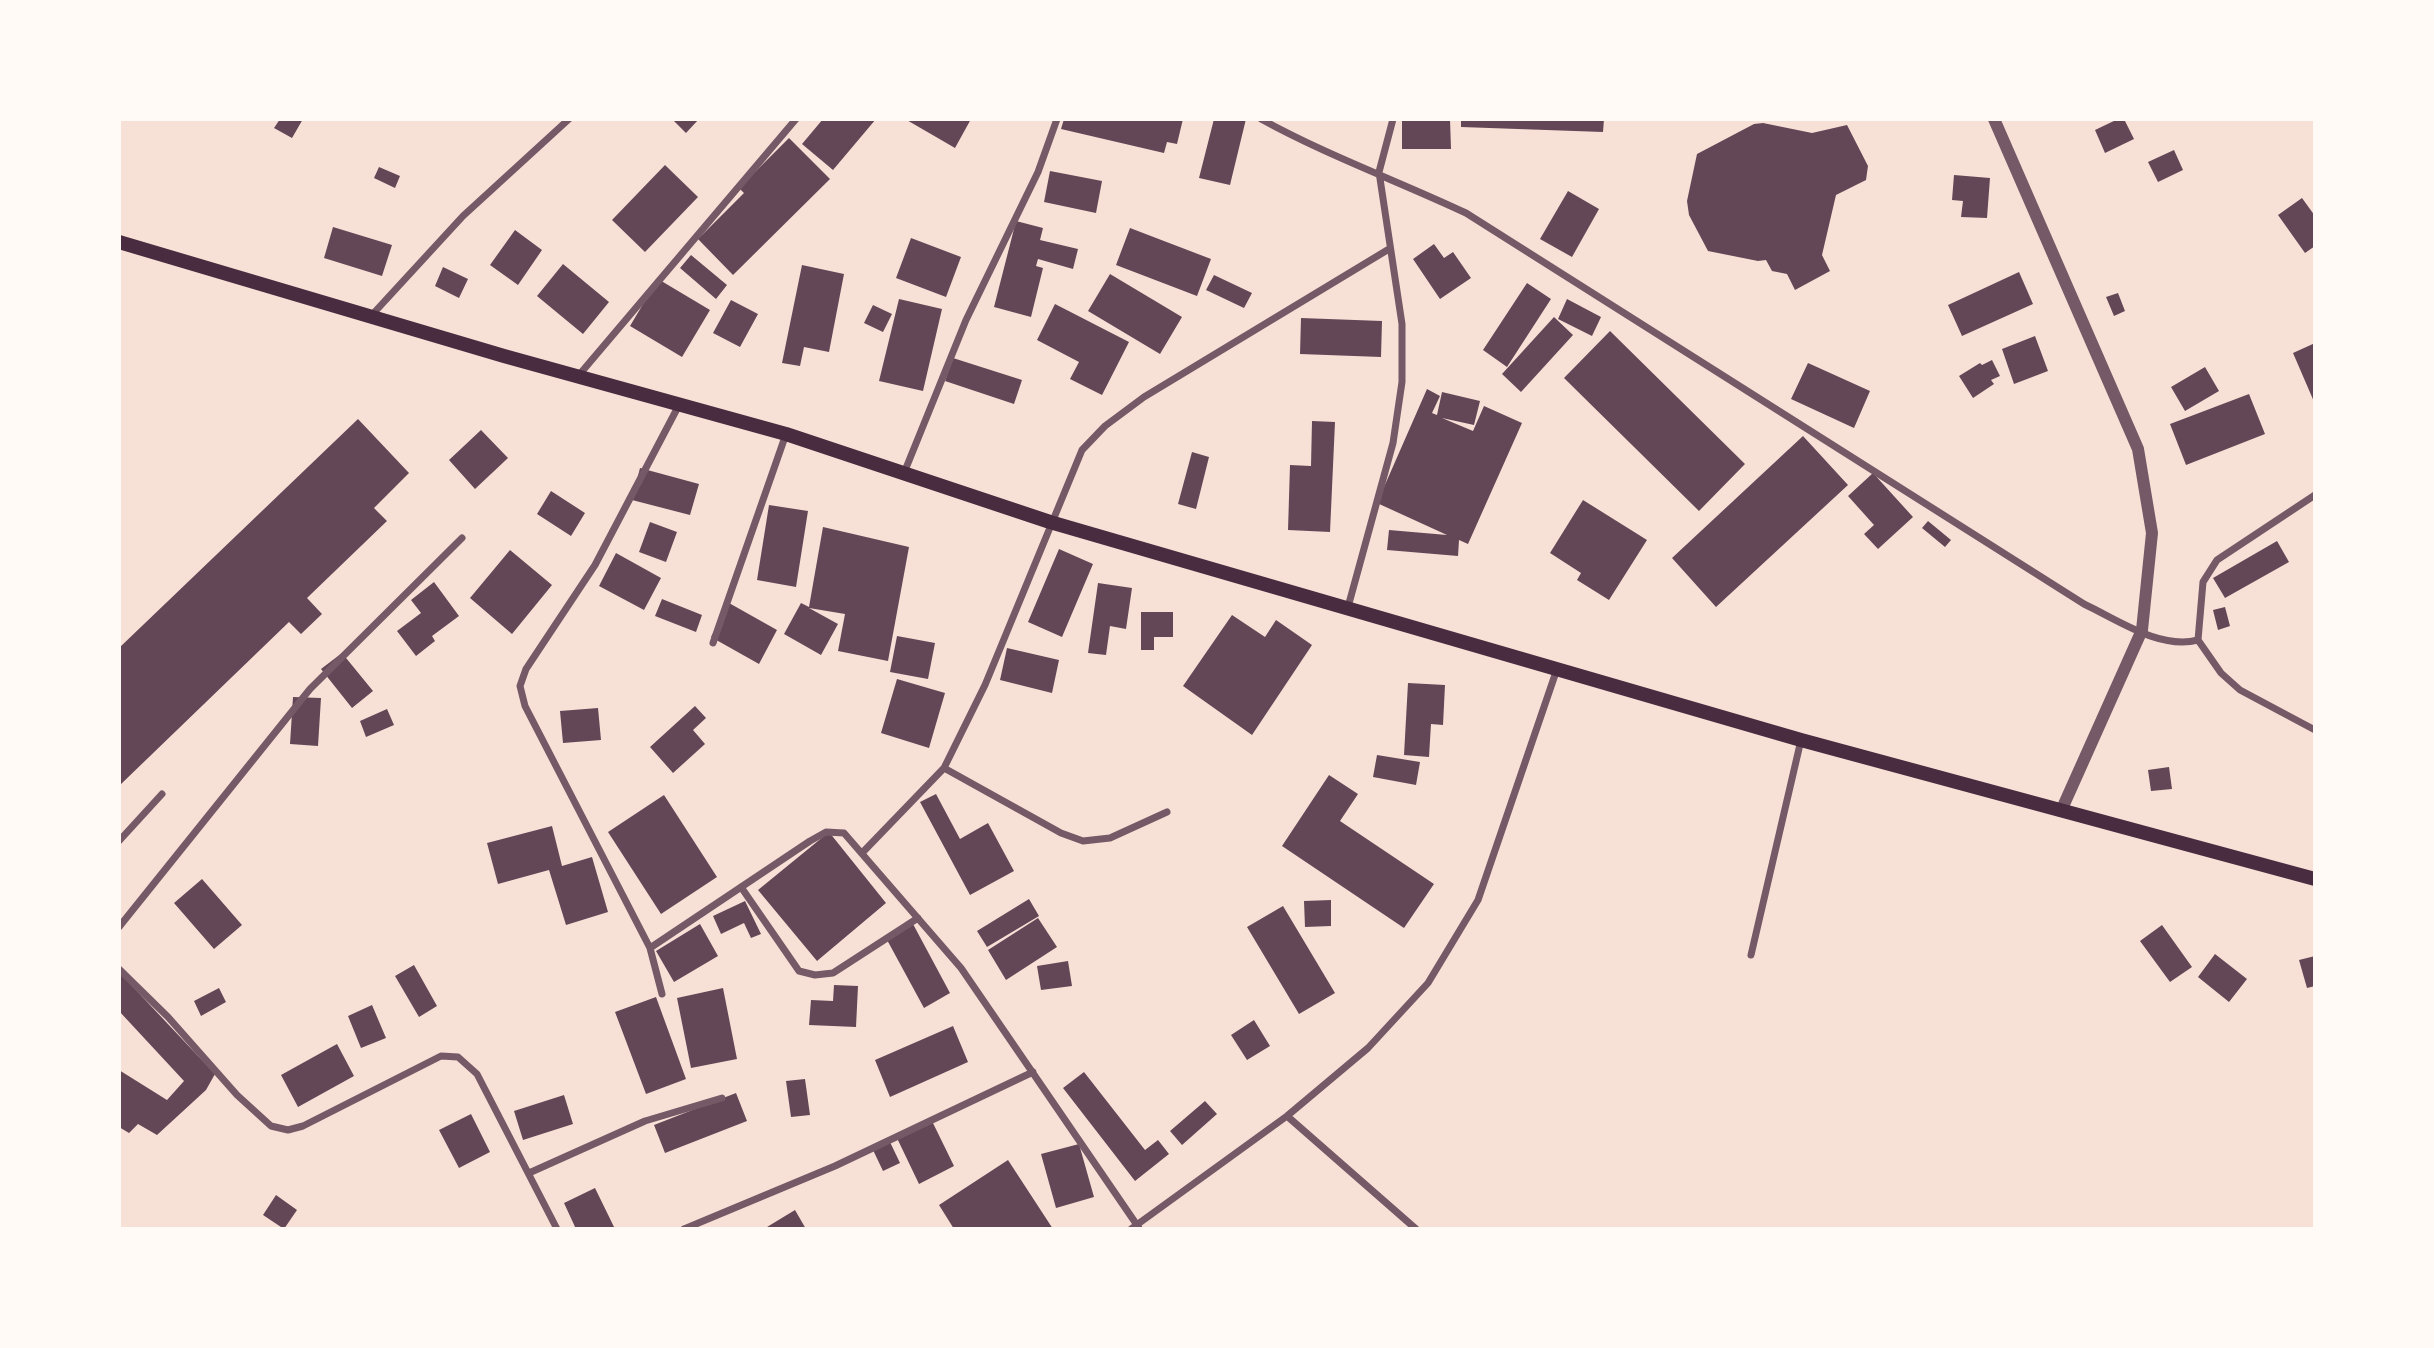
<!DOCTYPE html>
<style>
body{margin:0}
#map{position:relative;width:2434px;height:1348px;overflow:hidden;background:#f7e1d7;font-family:Raleway,sans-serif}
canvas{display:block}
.frame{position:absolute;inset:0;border:121px solid #fffaf5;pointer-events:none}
</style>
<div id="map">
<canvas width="2434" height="1348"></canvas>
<div class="frame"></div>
</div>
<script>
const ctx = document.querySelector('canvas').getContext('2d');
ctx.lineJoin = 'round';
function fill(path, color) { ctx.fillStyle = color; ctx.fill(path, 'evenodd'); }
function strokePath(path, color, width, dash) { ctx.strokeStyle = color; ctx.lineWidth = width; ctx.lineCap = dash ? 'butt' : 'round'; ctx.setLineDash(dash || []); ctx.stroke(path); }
fill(new Path2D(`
 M280 119H303L292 138 274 128Z
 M672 119H699L686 133Z
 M823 119H876L833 170 802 144Z
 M905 119H971L955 148Z
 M1064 119H1183L1177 144 1167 142 1164 153 1061 129Z
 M1214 119H1246L1230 185 1199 178Z
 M1402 119H1450L1451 149H1402Z
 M1461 119H1604L1603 132 1461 127Z
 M2118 119H2124L2134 139 2105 153 2095 130Z
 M1763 123 1812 133 1847 125 1868 166 1866 180 1836 195 1822 255 1830 271 1795 290 1787 274 1772 271 1766 260 1758 261 1708 251 1689 215 1687 201 1697 154 1754 124Z
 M789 138 830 179 733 275 698 239 744 193 739 188Z
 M2174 150 2183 170 2158 182 2148 162Z
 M665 165 698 197 645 252 612 220Z
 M379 167 400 176 395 188 374 178Z
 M1050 171 1102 181 1096 213 1044 202Z
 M1954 175 1990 178 1987 218 1961 217 1963 201 1952 200Z
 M1568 191 1599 209 1572 257 1540 239Z
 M2302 198 2315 216V246L2305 253 2278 215Z
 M1016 221 1043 228 1040 240 1078 249 1073 269 1038 259 1036 266 1043 268 1031 317 994 307Z
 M333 227 392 245 382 276 324 258Z
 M1130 228 1211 259 1197 296 1116 265Z
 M515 230 542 250 518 285 490 265Z
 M911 238 961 257 946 297 896 278Z
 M1434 244 1444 258 1453 252 1471 278 1440 299 1413 259Z
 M691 255 727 285 716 299 680 268Z
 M563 264 609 302 583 334 537 296Z
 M802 265 844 274 829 352 804 347 800 366 782 363Z
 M443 267 468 279 459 298 435 286Z
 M2019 272 2033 304 1962 336 1948 305Z
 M1110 274 1182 317 1160 354 1088 311Z
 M1214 275 1252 293 1244 308 1206 290Z
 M658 279 710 310 682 357 630 326Z
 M1527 283 1551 299 1507 367 1483 350Z
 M2118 293 2125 311 2114 316 2106 297Z
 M899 299 942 309 923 391 879 381Z
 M1567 299 1601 317 1592 336 1558 319Z
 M731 300 758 314 740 347 713 333Z
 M1055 304 1129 342 1102 395 1070 379 1079 362 1037 340Z
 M873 305 892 314 883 332 864 323Z
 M1554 317 1573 335 1521 392 1502 374Z
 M1301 318 1382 321 1381 357 1300 354Z
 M1610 331 1745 464 1699 511 1564 378Z
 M2035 336 2048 371 2014 384 2002 349Z
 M2315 343V404L2293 353Z
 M953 358 1022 380 1014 404 945 381Z
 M1992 360 2000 376 1991 380 1994 384 1973 398 1959 376 1980 363 1982 365Z
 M1808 363 1870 391 1854 428 1791 399Z
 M2205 367 2219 391 2185 411 2171 387Z
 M1427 389 1440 396 1432 413 1437 415 1442 392 1480 401 1474 425 1442 418 1473 431 1484 406 1522 423 1468 544 1459 540 1458 556 1387 550 1389 530 1447 535 1377 503Z
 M2249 394 2265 434 2186 465 2170 424Z
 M358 419 409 473 374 508 387 521 307 598 322 614 301 634 289 622 119 786V648Z
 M1312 421 1335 422 1330 532 1288 530 1290 465 1311 466Z
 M481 430 508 458 475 489 449 460Z
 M1803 436 1848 485 1716 607 1672 558Z
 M1192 452 1209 457 1196 509 1178 504Z
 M640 468 699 484 690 515 632 500Z
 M1873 473 1913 517 1878 549 1864 534 1874 525 1848 496Z
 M551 491 585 513 571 536 537 514Z
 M1583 500 1647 540 1609 600 1577 580 1581 573 1550 553Z
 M769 505 808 511 796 587 757 580Z
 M1928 521 1951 540 1945 547 1922 528Z
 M650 522 677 532 666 562 639 552Z
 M823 527 909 547 888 661 838 651 845 614 809 608 838 624 821 655 784 634 801 603 809 607Z
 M2277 541 2289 562 2225 598 2213 578Z
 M1059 549 1093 564 1062 637 1028 622Z
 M510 550 552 585 512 634 470 598Z
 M616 553 661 578 644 610 599 586Z
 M434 582 459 616 432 636 435 641 416 656 397 631 421 613 411 600Z
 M1098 583 1132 588 1126 629 1110 626 1106 655 1088 653Z
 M662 599 702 615 696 632 655 616Z
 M729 603 777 630 759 664 711 637Z
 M2225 607 2230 626 2218 630 2213 610Z
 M1141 612H1173V637H1154V650H1141Z
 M1232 615 1265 637 1276 620 1312 645 1252 735 1183 686Z
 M897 636 935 643 928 679 890 672Z
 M1007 648 1059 660 1052 693 1000 680Z
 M342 653 373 691 352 708 321 669Z
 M897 679 945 693 929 748 881 733Z
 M1408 683 1445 685 1443 725 1431 724 1429 757 1404 755Z
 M293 697 321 698 318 746 290 744Z
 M695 706 706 718 693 730 705 744 673 773 650 747Z
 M598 708 601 740 563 743 560 711Z
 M387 709 394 725 366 737 360 721Z
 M1377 755 1420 762 1416 785 1373 777Z
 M2169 767 2172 789 2151 791 2148 770Z
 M1329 775 1358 794 1340 821 1434 884 1404 928 1282 846Z
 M936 794 960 839 988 823 1014 871 970 895 920 802Z
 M664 795 717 877 661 914 608 832Z
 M552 826 562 866 592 857 608 912 566 925 549 870 498 884 487 843Z
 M829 832 886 903 817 961 758 890Z
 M202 879 242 925 214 949 174 903Z
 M1029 899 1039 916 987 947 977 931Z
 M1331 900V926L1305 927 1304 901Z
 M745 901 761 934 751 938 744 923 721 934 713 916Z
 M1283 906 1335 993 1299 1014 1247 927Z
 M1038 918 1057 947 1006 980 988 950Z
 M700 924 718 956 674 982 656 951Z
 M913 924 950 993 924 1008 886 938Z
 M2162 925 2192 967 2170 982 2140 941Z
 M2215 954 2247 979 2229 1002 2198 977Z
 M2315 956V986L2307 988 2299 960Z
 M1068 961 1072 986 1041 990 1037 966Z
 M414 965 437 1006 419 1017 395 976Z
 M119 972 215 1074 206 1090 157 1135 138 1124 129 1133 119 1127V1070L167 1100 184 1081 119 1011Z
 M834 985 858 986 856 1027 809 1025 811 1000 833 1001Z
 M219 988 226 1002 201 1016 194 1001Z
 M723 988 737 1059 691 1068 677 998Z
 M656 997 686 1079 646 1094 615 1012Z
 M372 1005 386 1038 361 1048 348 1016Z
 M1254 1020 1270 1046 1247 1060 1231 1035Z
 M953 1026 968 1062 890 1097 875 1060Z
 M337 1044 354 1076 298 1107 281 1075Z
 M1084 1072 1145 1150 1158 1140 1169 1154 1135 1181 1063 1088Z
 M805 1079 810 1115 791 1117 786 1081Z
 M736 1093 747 1121 665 1153 654 1125Z
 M564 1095 573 1124 523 1140 514 1111Z
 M1205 1101 1217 1114 1182 1145 1170 1131Z
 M471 1114 490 1152 459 1168 439 1130Z
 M931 1119 954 1166 919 1184 896 1136Z
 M890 1142 900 1163 883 1171 873 1150Z
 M1079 1144 1094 1197 1056 1208 1041 1154Z
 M1008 1160 1053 1229H954L939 1205Z
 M595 1188 615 1229H576L564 1203Z
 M276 1195 297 1210 284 1229 263 1215Z
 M795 1210 806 1229H768L767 1227Z`), '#644757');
strokePath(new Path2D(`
 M1261 119C1326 155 1398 181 1466 213L2084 604C2118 620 2160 650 2198 640L2203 582 2217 560 2315 495
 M371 316 463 216 569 119
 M579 375 796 119
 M904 473 966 320 1038 172 1057 119
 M1348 607 1393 443 1402 382V324L1379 172 1393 119
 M2198 640 2221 673 2240 690 2315 730
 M713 643 786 434
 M944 768 1061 833 1083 841 1110 838 1167 812
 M119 841 162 794
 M863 852 944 768 985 685 1082 450 1105 426 1144 397 1389 249
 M741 887 799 971 815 975 833 973 918 918
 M119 927 310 689 462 538
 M650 948 810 841 826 832 844 833 961 968 1139 1228
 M1751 955 1801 740
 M119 969 168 1017 237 1095 271 1126 288 1130 303 1126 441 1056 458 1057 477 1074 557 1229
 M662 994 650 948 525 706 520 686 526 669 595 565 679 405
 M1287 1116 1416 1229
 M529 1173 645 1121 722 1098
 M684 1229 835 1166 1033 1072
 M1131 1229 1287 1116 1368 1048 1428 983 1478 900 1557 669`), '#755966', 7);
strokePath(new Path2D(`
 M1994 119 2138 449 2152 533 2142 630 2061 811`), '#755966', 12);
strokePath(new Path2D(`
 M119 242 504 356 786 434 1050 522 1801 740 2315 879`), '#4a2c40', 14);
</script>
